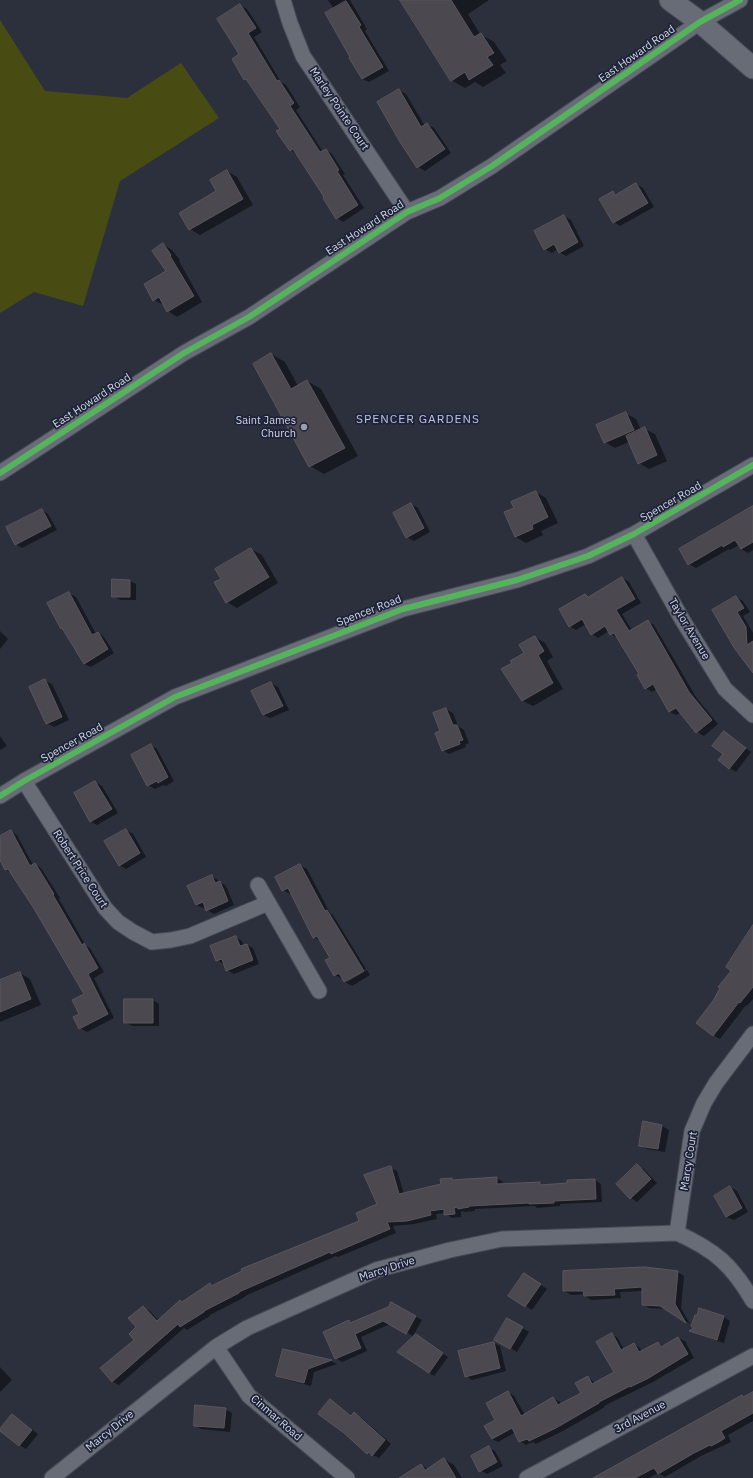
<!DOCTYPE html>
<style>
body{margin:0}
canvas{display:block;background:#2c303d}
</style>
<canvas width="753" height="1478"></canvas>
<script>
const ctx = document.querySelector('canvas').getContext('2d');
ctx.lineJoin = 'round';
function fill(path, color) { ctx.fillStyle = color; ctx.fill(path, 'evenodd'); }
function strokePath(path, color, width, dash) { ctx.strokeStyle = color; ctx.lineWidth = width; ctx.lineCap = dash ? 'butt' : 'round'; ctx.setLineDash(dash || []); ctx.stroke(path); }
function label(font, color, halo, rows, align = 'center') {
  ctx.font = font + ' "IBM Plex Sans",sans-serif'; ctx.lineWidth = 3.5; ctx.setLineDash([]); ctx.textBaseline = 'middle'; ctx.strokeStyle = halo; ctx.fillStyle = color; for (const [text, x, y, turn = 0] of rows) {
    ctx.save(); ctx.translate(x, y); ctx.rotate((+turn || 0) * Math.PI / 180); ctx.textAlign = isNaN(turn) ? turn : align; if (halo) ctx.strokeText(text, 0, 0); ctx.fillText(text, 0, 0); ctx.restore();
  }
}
fill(new Path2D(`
 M0 20 45 91 127 98 181 63 219 118 120 181 83 306 34 292 0 313Z`), '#484c12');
fill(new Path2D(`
 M328 0H350L367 29 365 31 389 71 369 82 362 79 352 58 334 9Z
 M401 0H489L468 14 480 34 494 42 507 61 500 65 506 73 483 87 475 82 465 88 451 80Z
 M240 5 247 9 262 32 254 37 281 82 286 85 300 107 296 110 323 152 326 150 332 154 345 174 343 175 364 208 343 222 337 218 325 197 297 154 290 150 281 129 250 82 245 79 240 55Z
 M399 90 406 94 425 126 427 124 434 128 451 153 425 171 418 167Z
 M227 171 237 177 253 205 200 235 190 229 181 213 218 191Z
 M636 184 643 188 654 207 620 226 614 222 613 193 617 195Z
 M564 216 571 220 584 246 566 256 559 252 558 249 552 253 545 249Z
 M163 244 172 250 180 260 179 261 202 302 177 317 168 311 164 305 154 300 168 272Z
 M271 354 285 362 298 386 307 381 321 389 358 456 324 474 310 466 254 364Z
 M625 413 636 419 641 430 645 429 655 434 667 461 649 469 639 463 629 442 615 448 605 442Z
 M536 492 546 498 558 523 541 531 543 535 526 543 516 537 505 513 515 509Z
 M411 504 418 508 430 532 414 541 407 537Z
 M753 507V550L748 553 741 549 739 545 730 550 729 549 696 568 689 564Z
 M42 510 48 514 57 530 22 548 16 544Z
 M251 549 262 555 278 583 237 608 227 602 222 579Z
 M622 578 629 582 641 603 622 614 632 630 648 621 654 625 696 697 718 724 704 736 697 732 681 712 676 715 670 712 657 689 652 692 646 688 640 674 617 638 611 634 609 631 598 638 592 634 586 624 576 630 569 626 585 595 589 597Z
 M130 581 136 584V600H120L113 596Z
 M69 593 76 597 96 634 98 633 104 637 114 653 91 667 84 664 64 630 61 628Z
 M736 597 743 601 750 612 743 616 753 633V671L736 648Z
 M0 631 8 639 0 649Z
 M535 637 545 643 553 657 547 661 563 689 533 706 523 701 503 669 525 653Z
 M45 681 52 684 69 720 54 727 47 723Z
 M271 683 278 687 289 710 270 718 264 715Z
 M446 709 453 713 458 726 464 730 469 743 465 745 466 747 449 754 443 750 442 732Z
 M0 736 7 746 0 750Z
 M731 736 751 752 736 772 730 768 724 754Z
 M151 745 157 749 174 781 166 786 163 785 155 789 148 785Z
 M95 782 102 786 118 813 97 825 91 822 81 806Z
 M126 830 133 834 146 857 126 869 119 865Z
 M11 831 17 835 33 865 35 864 41 868 60 898 59 899 86 946 90 948 104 972 94 978 114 1018 87 1032 80 1028V1014L85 994 34 907 11 873 6 870 0 858V837Z
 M300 865 307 869 330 913 333 915 366 969 347 980V982L367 970 370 975 352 986 345 982 343 978 342 979 335 975 331 958 320 941 314 937 291 893 290 894 283 890Z
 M212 876 226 886 234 905 214 914 207 910 206 907 203 908 196 905Z
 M753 927V999L747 1006 746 1005 720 1039 713 1035 733 970Z
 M236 937 242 941 244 946 247 945 253 948 259 964 234 974 227 970 224 964 217 960Z
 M20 973 30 979 41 1005 0 1022V982Z
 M153 1000 159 1004V1026H132L125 1022Z
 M644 1123 662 1126 669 1130 665 1152 647 1149 640 1145Z
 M637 1166 644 1169 657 1183 637 1202 631 1198Z
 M391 1168 397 1171 404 1194 442 1185 452 1179 455 1181 497 1178 503 1182V1185L540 1183 543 1186 595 1180 601 1184 602 1202 560 1204V1206L537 1208 535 1206 475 1209V1211L465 1212 461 1211V1217L452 1218 445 1213 436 1214 437 1219 414 1224 393 1226 396 1233 338 1257 336 1256 245 1296V1297L210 1315V1316L187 1330 184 1328 119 1385 113 1382 101 1368 136 1340 143 1307 150 1311 159 1321 180 1301 183 1303 210 1284 213 1286 361 1222 378 1205Z
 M730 1187 737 1191 748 1212 734 1220 727 1217 715 1196Z
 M678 1272 684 1276 681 1308 690 1324 667 1309 649 1308 643 1304V1291L620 1292 621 1298 591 1300 585 1296V1294L571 1295 564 1291Z
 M531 1278 547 1289 532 1310 510 1296Z
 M392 1304 422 1320 413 1336 390 1324 361 1337 367 1351 342 1362 336 1358 349 1321 352 1323 389 1309Z
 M724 1317 730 1321 724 1343 697 1334 691 1331Z
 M507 1319 529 1332 517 1352 495 1339Z
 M612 1334 618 1338 624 1350 634 1344 640 1348 642 1352 658 1343 664 1347 678 1338 685 1341 694 1358 653 1382 604 1406 605 1407 563 1431 536 1444 533 1442 526 1445 520 1441 516 1432 498 1442 492 1439 497 1421 508 1392 514 1396 525 1415 553 1398 560 1402 561 1405 582 1393 588 1377 595 1383 615 1372Z
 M422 1339 448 1357 434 1376 428 1372Z
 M494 1343 500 1346 506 1371 472 1380 466 1376Z
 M284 1350 331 1361 337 1364 314 1372 311 1386 284 1379 278 1376Z
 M0 1367 12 1380 0 1392Z
 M753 1393V1421L728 1435 731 1442 701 1456 665 1477 658 1473 649 1478H594L742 1397 744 1398Z
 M330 1400 352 1416 354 1413 361 1417 391 1444 379 1458 368 1453Z
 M225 1409 232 1413 230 1432 201 1429 195 1425Z
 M19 1419 38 1434 26 1449 19 1445Z
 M489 1448 495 1451 503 1466 487 1474 480 1470Z
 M444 1459 454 1465 462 1478H402L421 1465 428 1469Z`), '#0007');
const building = new Path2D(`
 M400 0H451L474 37 481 33 494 53 487 57 493 65 469 80 465 72 451 81Z
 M346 1 361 25 359 27 383 67 362 79 349 58 350 57 325 13Z
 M240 4 256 28 248 33 277 81 279 80 294 103 290 106 320 152 326 149 339 170 337 171 358 205 336 219 323 198 324 197 293 149 290 151 276 131 280 129 246 79 244 80 232 59 239 54 217 19Z
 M399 89 421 127 427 123 445 149 417 168 400 142 377 102Z
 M227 170 243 199 189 230 179 213 216 191 210 180Z
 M636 183 648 203 613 223 599 199 613 191 615 195Z
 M564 215 578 242 559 253 554 244 544 250 534 231Z
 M163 243 171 255 170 256 194 296 167 312 159 297 153 301 144 284 166 271 152 251Z
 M271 353 291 389 307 380 345 448 309 467 253 364Z
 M626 412 634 430 604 443 596 425Z
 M645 427 657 455 638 464 626 436Z
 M536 491 548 517 532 525 533 529 515 537 504 512 514 508 511 502Z
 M411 503 424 528 406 538 393 513Z
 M753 506V542L741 549 735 540 723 547 722 545 688 565 679 549Z
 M42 509 51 526 15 545 6 527Z
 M251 548 269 577 226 603 214 582 221 579 215 569Z
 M622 577 635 599 616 610 629 631 648 620 689 692 712 720 696 733 676 708 669 712 653 684 645 689 637 675 639 674 614 633 610 635 605 626 591 635 582 619 569 627 559 609 585 594 588 597Z
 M112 579 130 580V597H112Z
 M69 592 92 635 98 632 108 649 84 664 62 628 61 629 47 603Z
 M736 596 744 608 737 612 746 627 747 645 753 641V673L735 649 712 610Z
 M535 636 544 651 538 655 553 683 522 701 501 669 512 663 510 661 524 653 519 645Z
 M45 679 62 717 46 724 29 687Z
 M271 682 283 706 263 715 251 691Z
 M446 708 453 725H457L463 740 459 741 460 744 442 751 435 733 440 731 433 713Z
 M724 731 746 748 729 769 718 760 723 754 712 746Z
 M151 744 168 777 158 783 157 781 147 786 131 755Z
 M95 781 112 809 90 822 74 793Z
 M126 829 140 853 119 866 104 841Z
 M11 830 30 866 35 863 54 894 53 895 82 945 84 943 98 968 88 974 108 1014 79 1029 73 1017 79 1014 72 1000 84 994 33 907 8 869 5 870 0 860V836Z
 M300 864 325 911 327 910 364 971 344 982 339 973 334 976 325 960 330 958 317 936 313 938 288 888 282 891 275 877Z
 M212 875 215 883 220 881 228 901 206 911 203 902 196 905 187 886Z
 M753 925V987L740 1003 739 1002 713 1036 696 1023 713 1001 720 988 718 987 731 971 726 967Z
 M236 936 240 946 247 944 253 960 226 971 222 959 216 961 210 946Z
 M20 972 31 999 0 1012V980Z
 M124 999H153V1023H124Z
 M643 1121 662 1125 658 1149 639 1146Z
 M637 1164 651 1179 630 1199 616 1184Z
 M391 1166 399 1194 441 1184 440 1179 452 1178V1180L497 1177V1184L540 1182V1185L567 1183V1180L595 1179 596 1199 554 1201V1203L529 1204V1203L469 1206V1207L458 1209 457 1207 454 1208 455 1214 444 1215V1209L430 1211 431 1215 407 1221 387 1222 390 1229 331 1254 330 1252 239 1292V1293L204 1311V1312L180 1327 178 1324 112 1382 100 1368 134 1340 129 1334 136 1327 128 1318 143 1306 157 1321 180 1300 182 1302 210 1283 211 1286 242 1271 241 1269 359 1221 356 1213 377 1204 364 1175Z
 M730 1186 742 1208 726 1217 714 1196Z
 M645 1267 678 1271 675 1304 686 1323 660 1306 642 1305V1287L614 1289 615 1295 584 1296 583 1291H563V1271Z
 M524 1273 541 1284 525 1307 508 1296Z
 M391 1302 416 1316 406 1334 383 1321 355 1334 361 1348 335 1359 323 1332 349 1320 350 1323 388 1307V1308Z
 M699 1308 724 1316 717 1340 689 1331 694 1328 691 1326 695 1315H697Z
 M507 1318 523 1327 510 1349 494 1340Z
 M612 1333 621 1350 634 1343 639 1352 658 1342 661 1347 678 1337 688 1354 647 1379 630 1387V1386L599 1402V1403L556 1428 529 1441 527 1439 519 1442 512 1428 492 1439 484 1426 495 1420 486 1403 508 1391 521 1416 553 1397 558 1405 581 1393 575 1383 588 1376 592 1384 614 1372 596 1342Z
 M416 1334 443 1353 429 1373 397 1352Z
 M494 1342 500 1368 465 1377 458 1351Z
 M283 1349 332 1360 308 1369 304 1383 276 1376Z
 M753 1392V1413L721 1431 725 1438 719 1442 711 1446 710 1445 694 1453 658 1474 654 1468 635 1478H593L742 1395 743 1397Z
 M330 1399 351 1416 354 1412 385 1440 372 1456 369 1452 367 1454 344 1433 318 1414Z
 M195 1405 226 1408 224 1428 194 1426Z
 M12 1414 32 1430 19 1446 0 1431V1429Z
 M489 1446 497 1462 479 1472 471 1456Z
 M444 1458 456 1478H399L421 1464 425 1470Z`);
fill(building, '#4b4850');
strokePath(building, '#5a555d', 1);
const minor = new Path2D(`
 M283 0 290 23 303 56 407 212
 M0 473 184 353 249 317 407 212 440 198 492 166 700 22 740 0
 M634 534 683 621 725 689 753 715
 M24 781 105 908 118 922 133 932 152 942 171 940 190 936 268 903
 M0 796 24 781 175 697 403 609 517 580 588 556 634 534 753 465
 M258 885 319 991
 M677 1233 692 1131 704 1103 716 1083 753 1034
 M216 1347 249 1396 347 1478
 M52 1478 216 1347 247 1328 376 1270 450 1250 502 1239 677 1233C715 1250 732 1265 753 1301
 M527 1478 753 1356`);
const secondary = new Path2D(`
 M670 0 700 22 753 68`);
strokePath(minor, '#484b57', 17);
strokePath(secondary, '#484b57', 23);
strokePath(minor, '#686c76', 15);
strokePath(secondary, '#686c76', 21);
strokePath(new Path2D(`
 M0 473 184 353 249 317 407 212 440 198 492 166 700 22 740 0
 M0 796 24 781 175 697 403 609 517 580 588 556 634 534 753 465`), '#56b35d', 6);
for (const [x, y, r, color] of [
 [304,427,4,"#999eac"]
]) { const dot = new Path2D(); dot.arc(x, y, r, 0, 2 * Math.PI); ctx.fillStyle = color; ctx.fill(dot); strokePath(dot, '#1d2238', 1.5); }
label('11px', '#d4d9e8', '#1d2238', [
 ["East Howard Road",637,54,-35],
 ["Marley Pointe Court",339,109,56],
 ["East Howard Road",365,228,-33],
 ["East Howard Road",92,401,-33],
 ["Spencer Road",671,502,-30],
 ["Spencer Road",369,611,-21],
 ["Taylor Avenue",689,629,59],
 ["Spencer Road",72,743,-29],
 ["Robert Price Court",80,869,57],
 ["Marcy Court",689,1161,-81],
 ["Marcy Drive",387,1269,-18],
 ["3rd Avenue",640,1417,-28],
 ["Cinmar Road",276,1418,41],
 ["Marcy Drive",110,1431,-39]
]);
label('11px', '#d4d9e8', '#1d2238', [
 ["Saint James",296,421],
 ["Church",296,434]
], 'right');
ctx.letterSpacing = '1px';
label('12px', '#bcc4e2', '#1d2238', [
 ["SPENCER GARDENS",418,420]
]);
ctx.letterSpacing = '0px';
</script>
